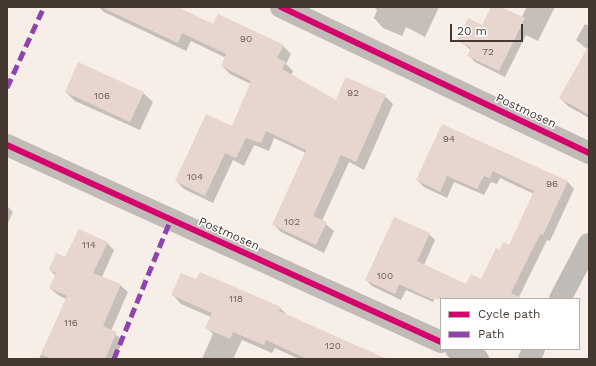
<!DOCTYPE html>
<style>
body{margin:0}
#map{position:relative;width:596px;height:366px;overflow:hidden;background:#f8eee8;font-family:"Work Sans",sans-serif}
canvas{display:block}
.frame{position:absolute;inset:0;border:8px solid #443831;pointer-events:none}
.legend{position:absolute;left:440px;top:298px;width:140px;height:52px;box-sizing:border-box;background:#fff;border:1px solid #b4afad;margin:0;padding:5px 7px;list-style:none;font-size:12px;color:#443831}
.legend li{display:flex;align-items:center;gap:8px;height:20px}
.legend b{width:20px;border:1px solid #b4afad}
.scale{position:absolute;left:450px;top:24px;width:73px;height:18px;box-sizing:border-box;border:2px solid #443831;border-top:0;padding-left:5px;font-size:12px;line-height:14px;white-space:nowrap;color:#443831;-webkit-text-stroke:3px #fff;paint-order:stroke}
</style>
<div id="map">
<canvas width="596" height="366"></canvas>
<div class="frame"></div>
<ul class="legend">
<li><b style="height:5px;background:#d6006c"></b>Cycle path</li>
<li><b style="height:5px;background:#8e44ad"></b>Path</li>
</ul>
<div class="scale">20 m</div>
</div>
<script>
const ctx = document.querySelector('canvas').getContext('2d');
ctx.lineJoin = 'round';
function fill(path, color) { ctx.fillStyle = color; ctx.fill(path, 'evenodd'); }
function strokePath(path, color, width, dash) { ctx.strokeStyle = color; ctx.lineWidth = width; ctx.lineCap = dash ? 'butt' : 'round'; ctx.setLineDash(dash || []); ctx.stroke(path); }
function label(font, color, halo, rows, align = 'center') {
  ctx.font = font + ' "Work Sans",sans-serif'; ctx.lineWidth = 3; ctx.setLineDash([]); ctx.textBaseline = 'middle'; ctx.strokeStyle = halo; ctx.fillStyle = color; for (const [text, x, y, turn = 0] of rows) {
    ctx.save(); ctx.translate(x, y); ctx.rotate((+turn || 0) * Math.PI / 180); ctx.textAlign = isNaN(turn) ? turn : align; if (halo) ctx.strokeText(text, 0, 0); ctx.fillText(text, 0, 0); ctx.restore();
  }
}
fill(new Path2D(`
 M99 7H176L214 25 283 46 291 54 286 64 293 71 291 75 336 102 385 96 393 104 364 170 349 162 322 221 334 231 324 253 281 232 273 224 306 153 274 138 269 151 254 145 244 166 233 160 213 203 184 189 176 181 233 127 251 84 230 74 222 66 226 58 191 41 186 51 104 12Z
 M374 7H439L425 37 406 27 402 36 383 28 374 18 377 10Z
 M492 7H499L521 18 527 7H555L538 41 526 35 505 77 475 62 469 56 471 50 458 40 482 27Z
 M585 24 589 26V118L568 106 560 98 588 50 576 40Z
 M66 92 143 93 153 102 140 130 75 101Z
 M442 125 568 182 574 189 550 241 547 240 518 299 482 280 500 251 509 246 534 194 500 178 497 184 491 182 484 195 454 182 447 198 424 187 417 180Z
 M7 206 13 212 7 225Z
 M429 234 435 240 424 265 444 278 433 302 406 290 401 300 372 286 366 280Z
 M107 243 114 250 102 277 120 285 128 292 111 331 123 340 115 359H39L66 299 58 295 50 288 56 276 50 270 66 258Z
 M173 295 280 308 288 316 374 359H299L275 348 272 353 242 340 233 359H202L213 334 207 328 211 317 181 304Z`), '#0003');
fill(new Path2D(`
 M101 7H178L213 24 218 14 284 45 277 58 286 62 282 69 336 100 345 78H348L386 95 356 162 341 155 313 216 327 222 316 245 272 225 306 150 266 131 261 143 246 138 236 158 225 153 205 196 175 181 206 114 232 126 251 81 221 66 226 54 182 33 178 43Z
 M491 7H501L525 18 499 71 467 56 471 48 457 41 468 18 482 25Z
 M589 45V115L559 98Z
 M78 62 144 92 130 122 65 92Z
 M442 124 568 181 543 235 540 234 511 293 523 299H431L399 284 395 294 365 280 394 217 430 233 417 261 466 284 471 274 481 279 496 248 500 250 503 242 509 245 534 191 493 171 490 178 484 176 477 189 447 176 440 192 416 180Z
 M79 229 108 242 93 273 121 284 103 326 117 332 105 359H52L41 354 67 296 49 288 56 273 49 270 56 253 65 257Z
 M200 272 281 307 279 311 387 359H307L266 340 264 345 233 332 230 339 205 328 212 313 171 295 181 273 196 279Z`), '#e7d6ce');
strokePath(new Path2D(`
 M281 7 589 153
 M7 145 441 342
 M560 299 589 244
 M456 349 478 359
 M529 359 534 349`), '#c1bbb8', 22);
strokePath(new Path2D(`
 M7 88 44 7
 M114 359 171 219`), '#8e44ad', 5, [10, 5]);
strokePath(new Path2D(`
 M281 7 589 153
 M7 145 441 342`), '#d6006c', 6);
label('10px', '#6e6059', null, [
 ["90",246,39],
 ["72",488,52],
 ["92",353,93],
 ["106",102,96],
 ["94",449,139],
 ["104",195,177],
 ["96",552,184],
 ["102",292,222],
 ["114",89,245],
 ["100",385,276],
 ["118",236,299],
 ["116",71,323],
 ["120",333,346]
]);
label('12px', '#443831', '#fff', [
 ["Postmosen",526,111,25],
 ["Postmosen",229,234,24]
]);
</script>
